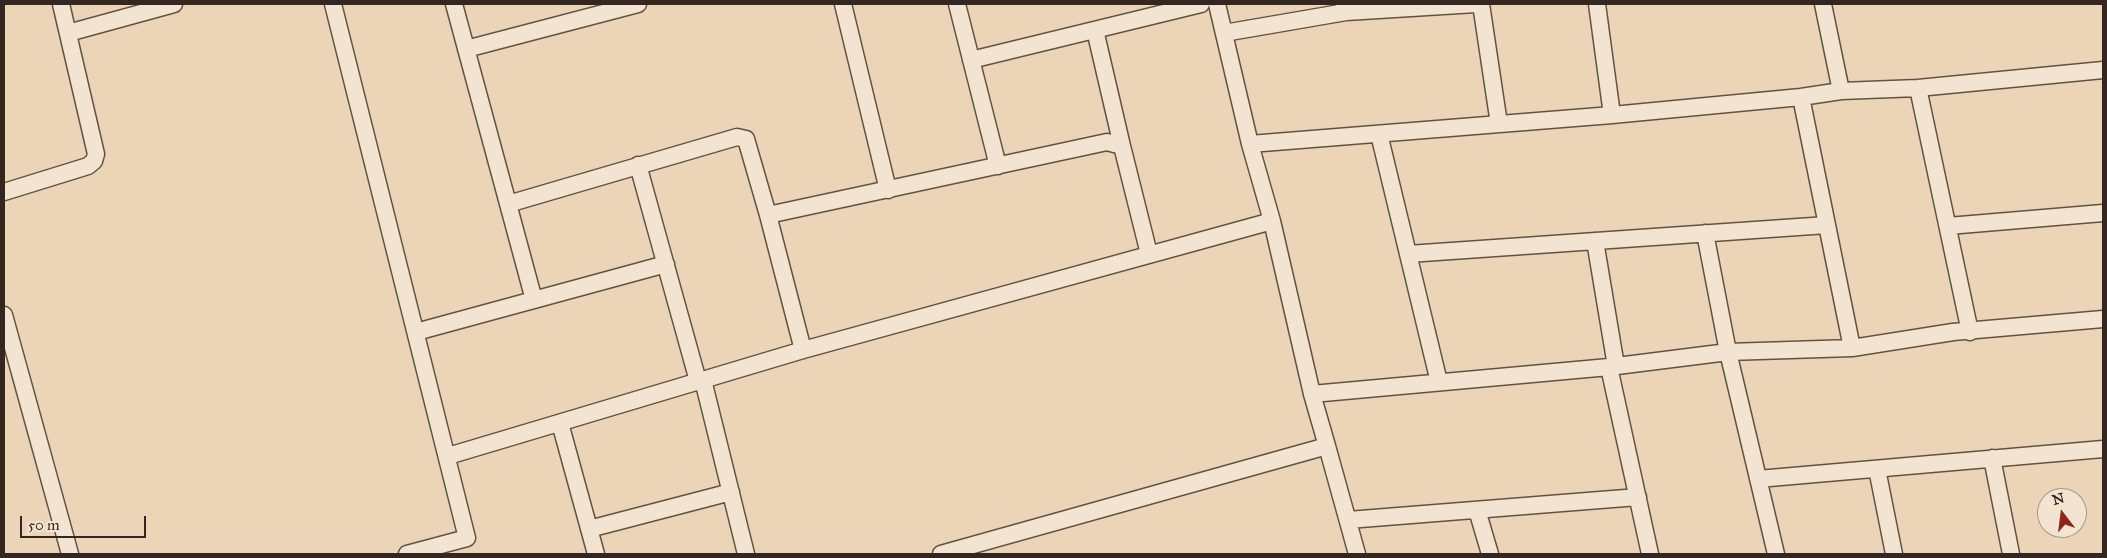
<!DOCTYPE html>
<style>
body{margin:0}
#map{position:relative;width:2107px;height:558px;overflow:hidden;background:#ebd5b6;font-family:"IM FELL Great Primer",serif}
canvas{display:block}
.frame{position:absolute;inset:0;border:5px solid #342621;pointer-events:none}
.north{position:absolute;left:2037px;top:488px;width:50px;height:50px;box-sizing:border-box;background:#f2e4d0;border:1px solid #a6988a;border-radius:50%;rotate:345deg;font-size:14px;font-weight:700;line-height:20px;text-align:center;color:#342621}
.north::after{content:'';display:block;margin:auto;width:18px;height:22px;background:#8f2418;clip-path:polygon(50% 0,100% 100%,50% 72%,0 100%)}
.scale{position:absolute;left:20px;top:516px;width:126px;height:22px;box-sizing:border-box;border:2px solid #342621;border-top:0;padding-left:6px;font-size:15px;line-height:18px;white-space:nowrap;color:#342621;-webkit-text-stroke:4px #f2e4d0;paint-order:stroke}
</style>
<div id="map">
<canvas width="2107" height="558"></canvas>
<div class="frame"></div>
<div class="north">N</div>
<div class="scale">50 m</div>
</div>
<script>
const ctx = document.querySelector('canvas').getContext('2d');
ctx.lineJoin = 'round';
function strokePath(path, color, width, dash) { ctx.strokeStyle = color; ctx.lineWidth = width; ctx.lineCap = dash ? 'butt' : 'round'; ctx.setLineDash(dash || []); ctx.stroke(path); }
const minor = new Path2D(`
 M333 4 467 538 407 554
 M454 4 534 300
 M843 4 888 190
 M957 4 998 166
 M1217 4 1250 144 1272 221
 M1481 4 1499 124
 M1597 4 1612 115
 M1823 4 1841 91
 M1346 12 1476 4
 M1095 30 1122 146
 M68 33 174 4
 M1224 33 1346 12 1344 4
 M466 49 638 4
 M971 60 1201 4
 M1918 88 1970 332
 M1801 97 1852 348
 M1379 134 1439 382
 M1250 144 1612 115 1801 97 1841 91 1918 88 2103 70
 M638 165 698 381
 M4 192 88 166 94 161 96 154 61 4
 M508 204 737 137 746 139 768 215
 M1948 226 2103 213
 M1705 233 1728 352 1776 554
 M1595 241 1616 366
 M1408 254 1827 225
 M4 315 70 554
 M416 332 666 264
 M803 350 768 215 1107 142 1122 146 1149 254
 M1609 367 1650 554
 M703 380 746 554
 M1312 394 1609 367 1728 352 1852 348 1953 332 2103 319
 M560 423 596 554
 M1327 446 1357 554
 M448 456 803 350 1272 221 1312 394 1327 446 941 554
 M1992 458 2011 554
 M1877 469 1894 554
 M1758 479 2103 449
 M1477 510 1490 554
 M1348 520 1638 497
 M589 529 731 492`);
strokePath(minor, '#625246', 19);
strokePath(minor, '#f2e4d0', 16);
</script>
